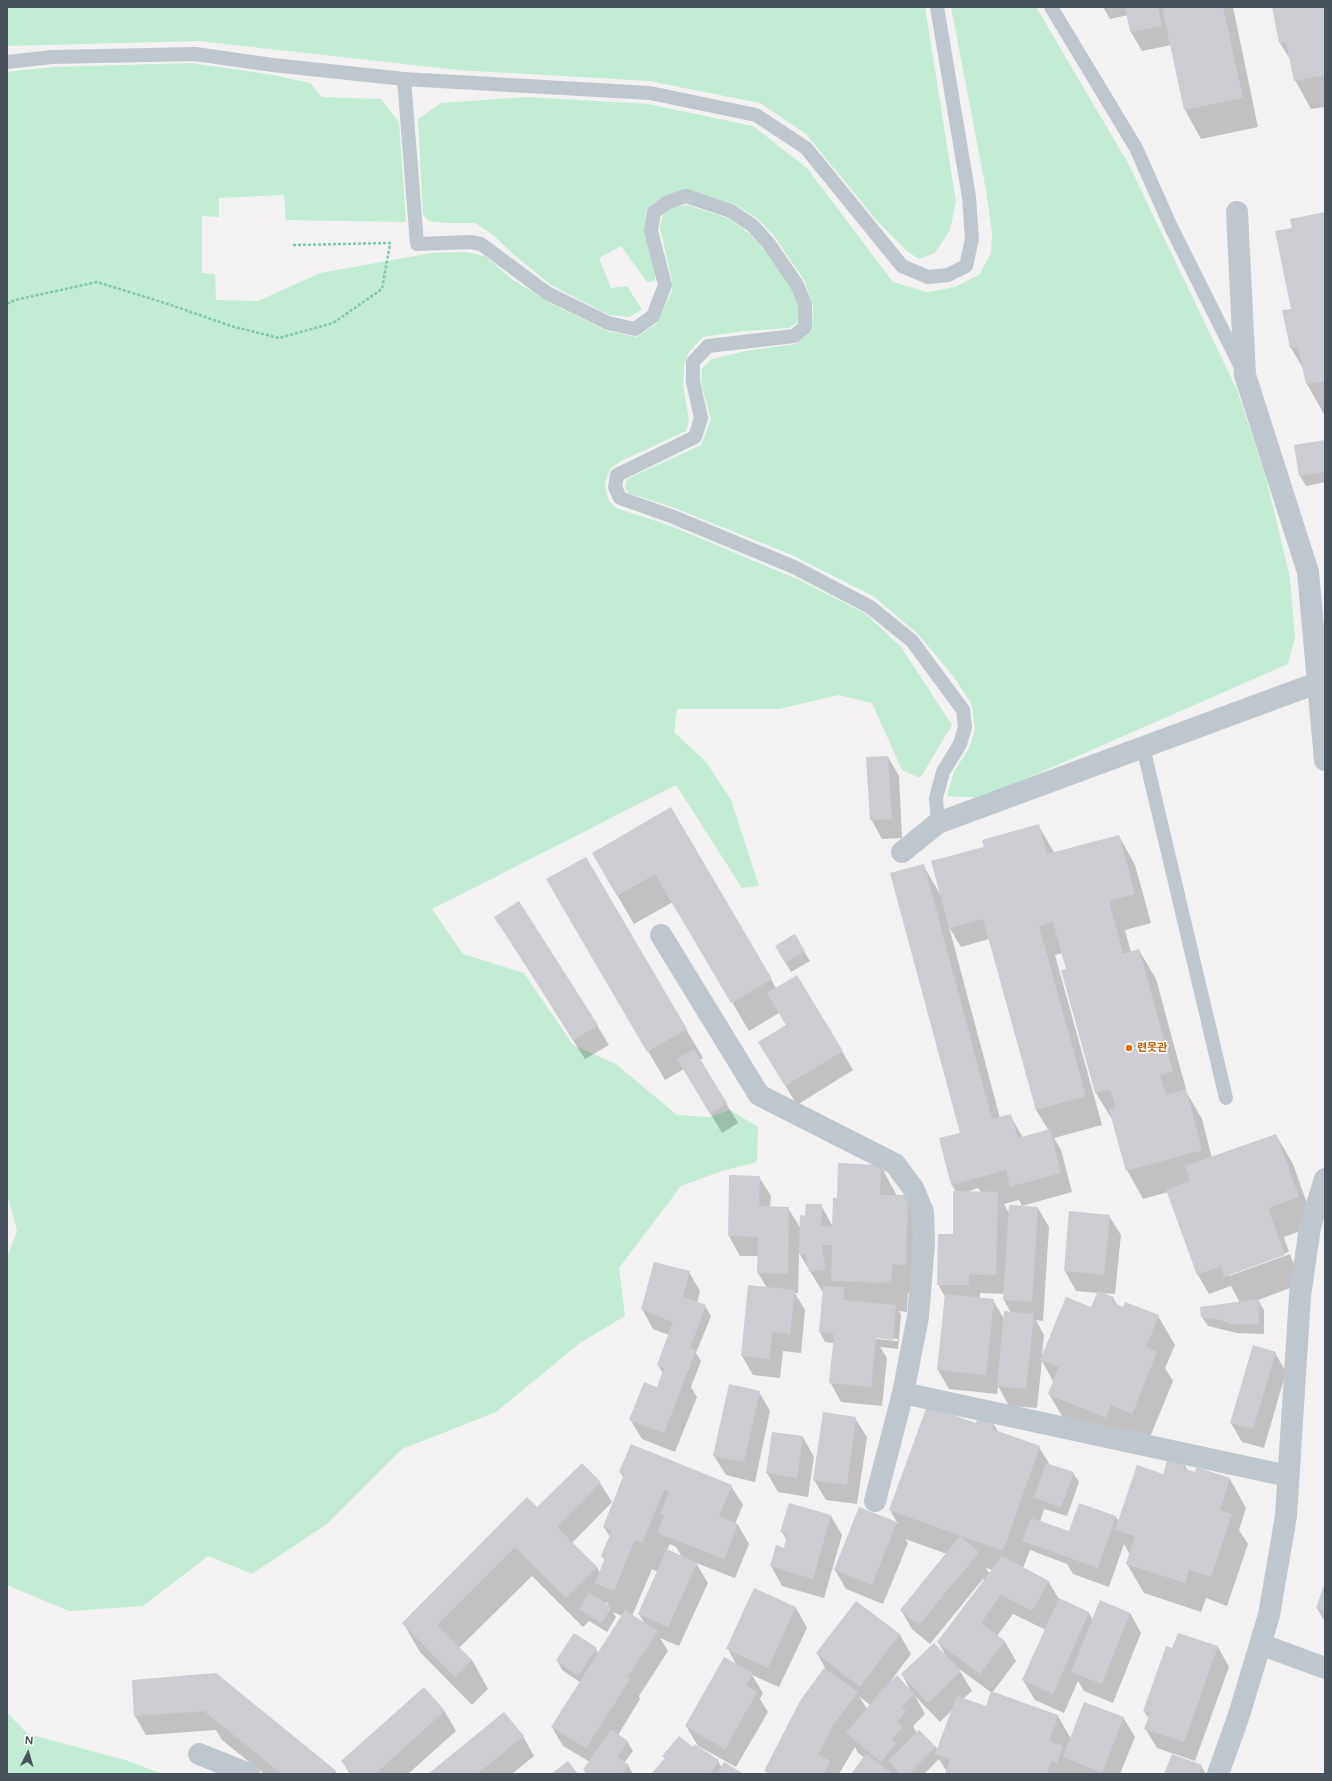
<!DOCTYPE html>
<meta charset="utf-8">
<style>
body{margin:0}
#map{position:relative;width:1332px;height:1781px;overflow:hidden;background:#f3f1f1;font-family:Figtree,sans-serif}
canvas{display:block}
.frame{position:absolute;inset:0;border:8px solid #49535d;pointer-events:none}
.north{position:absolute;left:8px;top:1733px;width:40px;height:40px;-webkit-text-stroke:3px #fff;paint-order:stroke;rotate:5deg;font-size:11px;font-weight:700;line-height:16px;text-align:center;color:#49535d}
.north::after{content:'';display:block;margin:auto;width:14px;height:18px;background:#49535d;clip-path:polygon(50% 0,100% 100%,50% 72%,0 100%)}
</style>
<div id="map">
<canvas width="1332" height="1781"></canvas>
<div class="frame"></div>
<div class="north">N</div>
</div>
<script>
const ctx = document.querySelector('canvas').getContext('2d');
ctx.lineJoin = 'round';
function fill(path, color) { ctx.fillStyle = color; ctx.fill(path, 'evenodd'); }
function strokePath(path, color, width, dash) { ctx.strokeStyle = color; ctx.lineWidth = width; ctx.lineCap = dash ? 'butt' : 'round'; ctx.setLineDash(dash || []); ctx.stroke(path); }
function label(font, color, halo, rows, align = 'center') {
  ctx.font = font + ' Figtree,"Noto Sans KR",sans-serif'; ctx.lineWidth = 3; ctx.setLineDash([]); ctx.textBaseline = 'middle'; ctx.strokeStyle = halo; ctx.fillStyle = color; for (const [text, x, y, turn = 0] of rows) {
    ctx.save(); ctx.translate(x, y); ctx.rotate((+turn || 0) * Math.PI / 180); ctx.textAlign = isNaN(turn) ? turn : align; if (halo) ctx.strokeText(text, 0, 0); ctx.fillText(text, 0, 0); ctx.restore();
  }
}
fill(new Path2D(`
 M7 7H925L956 202 950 230 935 253 919 259 907 251 877 221 806 134 760 103 649 81 458 70 198 41 7 46Z
 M951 7H1036L1128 163 1237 390 1265 474 1290 577 1295 638 1288 664 982 798 947 796 954 772 969 748 975 730 972 705 954 677 918 634 873 596 792 555 672 507 628 493 625 488 627 479 701 445 711 419 701 384 702 368 712 359 746 351 795 344 812 331 813 305 804 280 774 236 757 218 734 204 687 190 668 195 652 204 646 212 645 231 655 259V281L647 282 621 246 599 258 611 288 627 286 642 310 629 317 609 315 551 285 513 254 493 235 475 223H447L429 221 423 215 418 119 441 103 526 97 648 104 753 126 807 168 893 282 927 292 955 287 980 274 991 253 992 233 986 190Z
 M191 63 273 75 310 83 322 97 381 99 399 122 406 222 286 220 284 195 219 198V217L202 216V273L215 274 216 300 258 301 320 273 432 253 466 252 485 256 513 280 552 304 607 331 637 337 657 323 672 291V280L660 227 663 215 672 207 687 205 730 219 751 235 767 253 794 290 799 308 797 323 789 328 744 331 703 337 689 352 684 365 683 385 689 420 686 431 619 462 610 469 605 483 608 500 616 508 671 526 797 579 866 614 901 647 952 725 920 778 902 770 872 703 838 695 779 709H677L674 732 706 762 731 800 759 886 742 888 676 785 432 909 463 954 524 973 573 1045 616 1064 677 1115 709 1117 730 1110 758 1127 757 1162 722 1171 681 1186 619 1268 625 1316 580 1343 496 1412 402 1449 327 1524 252 1574 208 1556 143 1606 69 1611 7 1585V1258L17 1231 7 1193V72L53 67Z
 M7 1713 28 1734 125 1760 163 1774H7Z`), '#c2edd4');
fill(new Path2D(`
 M1103 7H1233L1258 127 1201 139 1185 110 1171 45 1142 51 1131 32 1128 15 1110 19Z
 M1273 7H1325V107L1311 109 1295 80 1291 61 1280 43Z
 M1325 213V416L1307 384 1304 370 1291 348 1284 311 1292 310 1293 229Z
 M1325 441V482L1306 486 1300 476 1295 446Z
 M888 757 899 776 902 838 882 839 871 819Z
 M670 809 776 988 842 1051 853 1070 797 1105 771 1062 787 1026 779 1013 749 1031 673 902 634 924 593 854Z
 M1038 825 1055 854 1119 836 1135 865 1151 923 1125 930 1131 952 1139 950 1156 979 1187 1093 1202 1119 1212 1158 1276 1135 1293 1164 1315 1226 1284 1237 1289 1252 1229 1274V1276L1290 1254 1301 1284 1258 1300 1264 1310V1334L1237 1333 1208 1326 1202 1317 1240 1303 1231 1286 1209 1294 1198 1275 1168 1192 1143 1199 1127 1170 1113 1121 1096 1093 1063 953 1055 955 1102 1125 1054 1138 1061 1150 1072 1192 1022 1206 1019 1200 1004 1204 1009 1213 1038 1208 1049 1227 1043 1321 1036 1320 1044 1335 1042 1355 1092 1308 1098 1293 1076 1291 1065 1271 1070 1212 1109 1216 1121 1235 1115 1294 1101 1293 1113 1298 1118 1306 1158 1316 1175 1345 1165 1368 1173 1381 1148 1442 1066 1423 1049 1394 1054 1383 1042 1361 1037 1408 1009 1406 998 1386 997 1394 949 1389 938 1370 945 1297 938 1284 954 1235 956 1192 952 1185 961 1134 923 865 940 894 985 847ZM949 927 961 947 989 939 1036 1110 1049 1131 1023 1138 1010 1115 1000 1118ZM978 1188 981 1192H967ZM980 1293 1004 1294V1300L1011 1313 1004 1319 993 1300 980 1298Z
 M548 880 686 1029 703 1058 700 1060 738 1123 722 1133 684 1069 665 1080Z
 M794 935 810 961 791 972 776 946Z
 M507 936 597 1025 609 1045 585 1059Z
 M881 1166 897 1196H908L924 1225 922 1294 908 1293 907 1312 899 1311 901 1315 898 1349 880 1347 887 1358 882 1406 841 1402 830 1382 834 1343 825 1342 820 1332 824 1291H822L799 1253 798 1293H795L805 1310 801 1353 783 1351 780 1378 753 1375 742 1356 767 1288 758 1273 759 1256H740L729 1236 730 1176 759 1177 771 1196 770 1207 788 1208 801 1229 806 1217 821 1205 833 1227 838 1199ZM876 1337 898 1339V1341L876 1339Z
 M689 1272 700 1291 697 1303 705 1306 711 1316 696 1353 701 1361 691 1387 697 1397 675 1452 642 1439 630 1419 657 1388 663 1374 658 1365 669 1335 653 1329 642 1309Z
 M1275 1353 1286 1372 1264 1448 1242 1442 1231 1423Z
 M759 1392 770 1411 755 1482 726 1475 714 1456Z
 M824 1413 855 1418 867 1437 857 1504 826 1500 814 1480Z
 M993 1423 999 1433 1039 1447 1050 1465 1073 1473 1079 1482 1067 1516 1044 1509 1040 1522 1069 1532 1116 1517 1119 1522 1163 1475 1184 1464 1188 1471 1230 1479 1246 1508 1239 1530 1248 1544 1227 1606 1206 1598 1201 1612 1144 1593 1127 1564 1130 1555 1124 1544 1109 1587 1073 1574 1067 1564 1030 1550 1023 1568 1048 1581 1059 1599 1089 1613 1093 1620 1130 1613 1141 1633 1113 1703 1084 1691 1078 1681 1064 1713 1035 1700 1023 1680 1046 1630 1013 1614 997 1636 1005 1642 1016 1661 992 1693 1058 1716 1071 1739 1123 1717 1135 1737 1120 1774H946L947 1772 939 1759 924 1774H853L865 1758 858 1753 855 1747 839 1774H767L766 1771 801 1702 825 1668 817 1653 856 1602 900 1635 911 1654 890 1682H891L911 1692 902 1674 946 1656 938 1642 985 1580 983 1579 930 1644 912 1629 901 1610 947 1554 905 1539 908 1543 883 1604 846 1589 835 1570 859 1508 898 1524 890 1510 976 1424ZM986 1568 993 1570 990 1574ZM958 1668 992 1693 987 1707 963 1699 972 1691ZM859 1696 870 1705 867 1709ZM915 1696 940 1722 953 1709 938 1751 936 1747 917 1733 913 1726 925 1714Z
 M803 1437 814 1457 808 1497 778 1492 767 1473Z
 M582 1464 600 1483 612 1502 572 1543 597 1567 600 1573 605 1561 602 1556 610 1537 604 1527 624 1478 620 1472 731 1486 743 1505 735 1524 738 1525 749 1544 735 1578 696 1563 708 1583 679 1646 660 1638 668 1651 639 1696 640 1699 618 1735 627 1741 633 1751 624 1763 628 1765 633 1774H586L584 1770 590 1762 563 1746 552 1727 580 1682 562 1670 557 1660 596 1649 598 1653 622 1616 613 1612 616 1617 607 1632 589 1621 583 1627 532 1576 459 1648 472 1660 488 1689 472 1705 420 1652 403 1623 540 1512ZM670 1544 676 1547 682 1557 667 1550ZM652 1569 658 1572 639 1614 645 1624 632 1616ZM607 1602 610 1608 605 1604Z
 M790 1504 831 1516 842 1535 824 1598 782 1586 771 1566 784 1549 787 1541 782 1532Z
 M1325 1584V1622L1317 1608Z
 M755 1590 796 1608 807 1628 779 1687 752 1675 763 1693 760 1699 768 1712 736 1767 698 1746 686 1726 737 1666 728 1649Z
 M1218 1647 1229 1667 1195 1761 1157 1748 1145 1728 1149 1719 1144 1711 1173 1649Z
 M216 1674 335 1770 337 1774H264L222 1740 216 1730 146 1735 135 1716 133 1681Z
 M424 1689 445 1712 456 1731 408 1774H350L342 1761Z
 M523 1736 534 1756 512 1774H430Z
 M693 1748 718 1761 722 1768 742 1774H653L665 1759 663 1756Z
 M1201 1766 1206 1774H1165Z`), '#0003');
fill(new Path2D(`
 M1125 7H1158L1162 26 1130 32Z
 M1162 7H1223L1243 98 1184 110Z
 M1272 7H1324L1325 75 1294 81 1286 42 1279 43Z
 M1325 212V381L1306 384 1298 347 1290 348 1282 310 1291 309 1275 231 1292 228 1290 219Z
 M1325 440V472L1299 476 1294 445Z
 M888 756 892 819 870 820 866 757Z
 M671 807 772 979 731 1003 655 874 617 896 592 853Z
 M1039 824 1047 854 1119 835 1135 894 1109 901 1123 954 1139 949 1173 1072 1160 1075 1166 1095 1186 1089 1202 1150 1126 1171 1109 1110 1116 1108 1110 1089 1095 1093 1061 970 1066 969 1053 922 1039 926 1086 1096 1036 1110 983 919 949 928 931 861 984 847 982 840Z
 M586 857 687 1029 647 1052 546 879Z
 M924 864 992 1119 1011 1114 1018 1138 1050 1129 1061 1173 1010 1187 1006 1170 951 1185 939 1138 960 1133 890 873Z
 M519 901 598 1025 574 1040 494 917Z
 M795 934 805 951 785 963 775 946Z
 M797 975 843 1051 785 1086 758 1042 786 1025 767 993Z
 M694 1049 727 1103 710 1114 677 1059Z
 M1276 1134 1299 1197 1268 1208 1285 1255 1224 1277 1221 1266 1197 1275 1166 1190 1190 1181 1185 1166Z
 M838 1163 881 1165 880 1195H908L906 1265 892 1264 891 1283 831 1281 832 1245H821L826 1269 809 1272 805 1254H799L800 1215 805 1216 806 1204H822L821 1226 832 1227 833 1198H837Z
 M729 1175 760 1176 759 1206 789 1207 788 1274 757 1273 758 1237 728 1236Z
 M953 1191 998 1192 996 1275 969 1274V1285H937L938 1234H953Z
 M1009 1205 1038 1207 1032 1302 1003 1300Z
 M1069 1211 1110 1215 1104 1275 1064 1271Z
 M654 1262 690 1271 683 1297 706 1305 690 1348 696 1350 664 1433 629 1420 644 1382 657 1387 664 1368 657 1365 673 1322 641 1309Z
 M748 1285 795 1290 790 1334 772 1332 770 1359 741 1356Z
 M823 1286 844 1287 843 1300 896 1305 893 1340 876 1338 871 1387 829 1383 834 1334 819 1332Z
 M1098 1291 1114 1297 1112 1302 1123 1307 1125 1302 1159 1315 1146 1347 1157 1352 1132 1414 1111 1405 1106 1418 1048 1394 1059 1367 1040 1360 1066 1297 1091 1307Z
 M945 1294 994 1299 986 1375 937 1370Z
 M1259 1299V1324H1231L1217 1319 1201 1317 1200 1307Z
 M1004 1311 1034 1314 1026 1389 997 1386Z
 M1253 1345 1276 1352 1253 1429 1230 1423Z
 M729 1384 760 1391 744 1462 713 1456Z
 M927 1406 976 1423 978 1417 994 1422 992 1429 1040 1446 1003 1551 889 1510Z
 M823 1412 856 1417 847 1485 813 1480Z
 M772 1432 803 1436 797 1478 766 1473Z
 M631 1444 732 1485 719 1516 738 1524 724 1559 657 1533 664 1516 660 1514 669 1492 664 1490 642 1543 635 1540 614 1591 595 1583 605 1558 601 1556 612 1530 603 1527 624 1474 619 1472Z
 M1168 1458 1185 1463 1183 1468 1195 1472 1196 1467 1230 1478 1220 1510 1232 1514 1211 1577 1189 1570 1185 1583 1126 1564 1135 1536 1115 1530 1137 1465 1163 1474Z
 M582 1463 601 1482 557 1527 597 1567 566 1598 515 1547 437 1625 472 1660 455 1677 402 1623 527 1497 537 1507Z
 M1046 1463 1074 1472 1061 1507 1034 1498Z
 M789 1503 831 1515 813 1579 770 1566 776 1545 784 1548 787 1534 780 1532Z
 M1079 1503 1116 1516 1098 1568 1022 1541 1031 1518 1069 1531Z
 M859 1507 897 1522 872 1585 834 1570Z
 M960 1536 979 1552 919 1625 900 1610Z
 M667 1549 697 1563 668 1627 638 1614Z
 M1002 1556 1049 1581 1032 1611 1001 1595 981 1623 1005 1641 980 1674 937 1642Z
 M1325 1582V1611L1316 1608Z
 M754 1588 796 1607 768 1668 726 1649Z
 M589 1593 612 1607 601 1623 579 1609Z
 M1059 1598 1089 1612 1053 1694 1022 1680Z
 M1100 1600 1130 1613 1102 1684 1071 1672Z
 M856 1601 900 1634 860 1687 816 1653Z
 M625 1610 658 1631 627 1678 630 1679 586 1748 551 1727Z
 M574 1633 597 1648 578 1676 556 1660Z
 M1178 1633 1218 1646 1184 1742 1144 1729 1150 1713 1143 1711 1166 1646 1172 1648Z
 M934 1643 961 1671 928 1703 901 1674Z
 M724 1657 753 1673 746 1685 757 1692 725 1749 685 1726Z
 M824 1668 858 1692 833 1725 818 1755 830 1761 824 1774H771L764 1771 800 1701Z
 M216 1673 335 1770 332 1774H282L204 1711 134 1716 132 1680Z
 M897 1675 914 1694 901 1707 906 1711 897 1722 903 1727 892 1739 896 1743 881 1762 846 1733 881 1691Z
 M424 1687 445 1711 375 1774H353L341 1761Z
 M991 1691 1058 1715 1049 1741 1063 1746 1057 1763 1052 1761 1047 1772 1051 1774H945L950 1759 935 1754 957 1696 986 1706Z
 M1084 1702 1124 1717 1102 1773 1063 1757Z
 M504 1712 524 1736 477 1774H428Z
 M611 1729 628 1741 617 1757 629 1765 622 1774H588L583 1770Z
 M919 1730 936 1747 909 1774H901L888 1761Z
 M679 1736 693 1747 694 1744 719 1760 710 1774H651L665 1758 662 1756Z
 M866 1754 893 1774H851Z
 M1172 1754 1202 1765 1199 1774H1164Z
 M568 1761 578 1774H551Z
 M724 1762 744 1774H717Z`), '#cbcdd3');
strokePath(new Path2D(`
 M293 245 391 243
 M7 304 15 300 97 282 168 304 231 326 279 338 333 323 382 289 390 244`), '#7ccaa6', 2.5, [3, 2]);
strokePath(new Path2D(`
 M1051 7 1136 148 1171 227 1241 367
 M7 62 52 57 195 54 273 65 404 79 650 93 756 115 806 148 902 266 928 277 948 275 966 266 972 239 969 197 937 7
 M404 79 417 244 470 242 481 244 547 293 608 323 635 329 653 316 665 285 651 231 654 212 668 202 686 196 731 211 753 226 769 244 797 285 805 304V327L794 336 708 346 693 362V382L701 418 695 437 617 475 615 487 620 498 671 516 794 567 870 607 912 641 963 710 965 727 960 744 943 772 936 798 938 823
 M1143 747 1226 1098`), '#bfc7ce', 14);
strokePath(new Path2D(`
 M1237 212 1245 375 1308 572 1325 760
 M902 852 938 823 1325 680
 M661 935 759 1095 895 1164 913 1188 923 1212 924 1243 918 1317 903 1393 875 1501
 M903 1393 1288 1476
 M1260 1644 1325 1668
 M199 1754 249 1774
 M1218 1774 1239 1715 1269 1615 1286 1516 1300 1296 1310 1227 1325 1179`), '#bfc7ce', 22);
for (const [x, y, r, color] of [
 [1129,1048,4,"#e8710a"]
]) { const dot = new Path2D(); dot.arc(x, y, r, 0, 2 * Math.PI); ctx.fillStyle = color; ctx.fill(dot); strokePath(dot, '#fff', 1.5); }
label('bold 11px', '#c56008', '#fff', [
 ["련못관",1137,1048]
], 'left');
</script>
